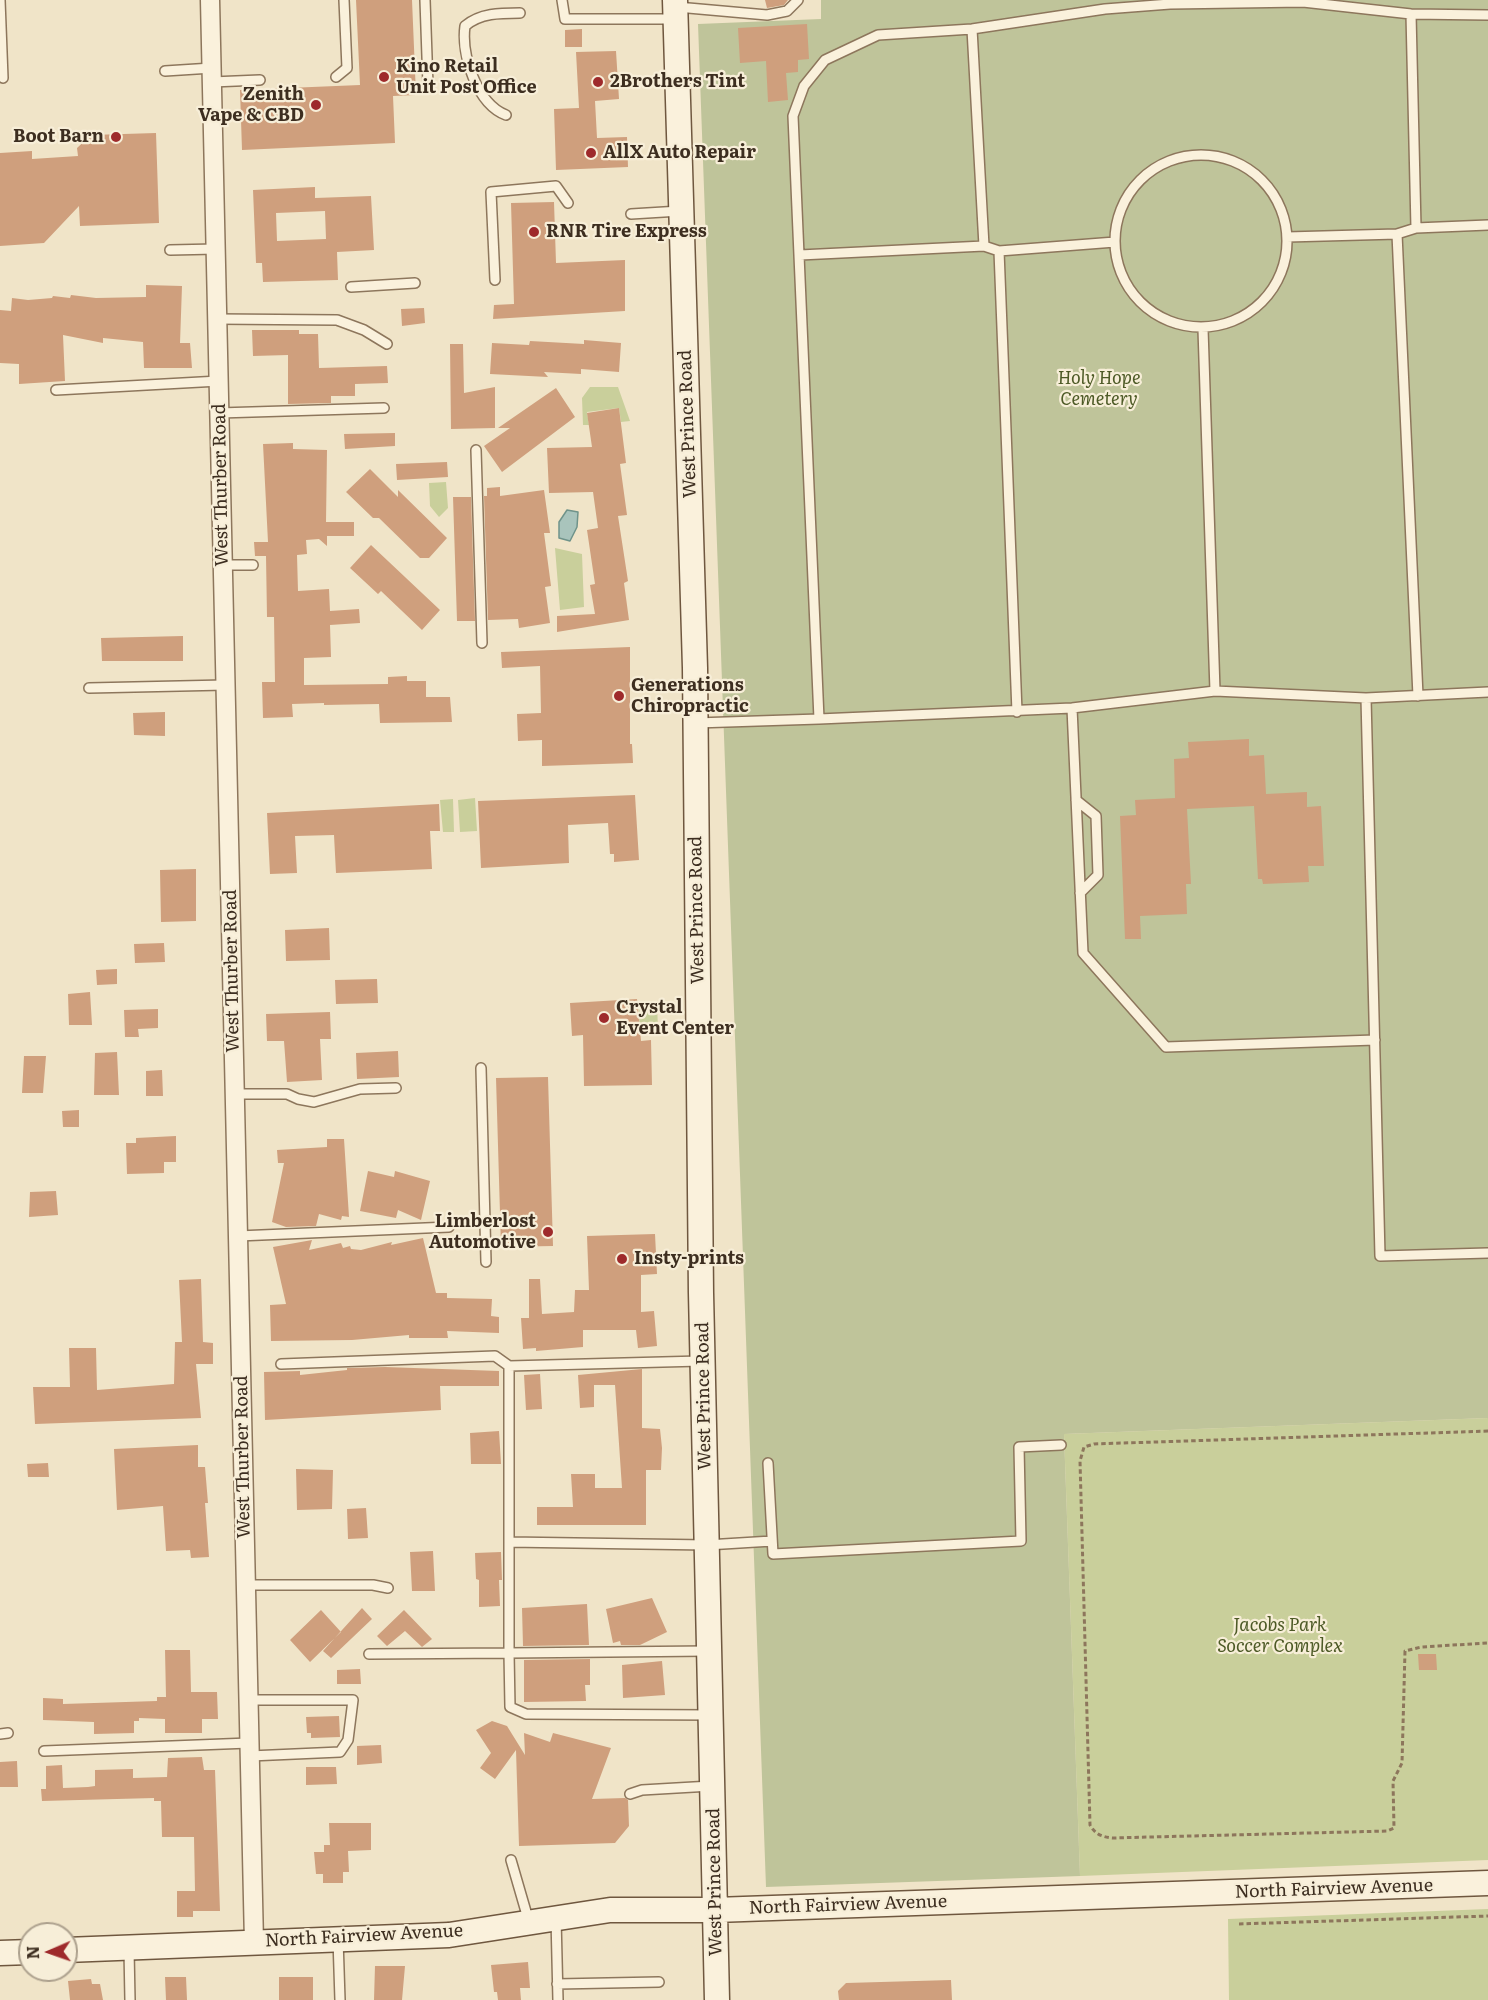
<!DOCTYPE html>
<style>
body{margin:0}
#map{position:relative;width:1488px;height:2000px;overflow:hidden;background:#f0e4c8;font-family:Literata,serif}
canvas{display:block}
.north{position:absolute;left:18px;top:1922px;width:60px;height:60px;box-sizing:border-box;background:#f7eed8;border:2px solid #ada18e;border-radius:50%;rotate:268deg;font-size:16px;font-weight:700;line-height:24px;text-align:center;color:#3d2e20}
.north::after{content:'';display:block;margin:auto;width:21px;height:27px;background:#9e2a2b;clip-path:polygon(50% 0,100% 100%,50% 72%,0 100%)}
</style>
<div id="map">
<canvas width="1488" height="2000"></canvas>
<div class="north">N</div>
</div>
<script>
const ctx = document.querySelector('canvas').getContext('2d');
ctx.lineJoin = 'round';
function fill(path, color) { ctx.fillStyle = color; ctx.fill(path, 'evenodd'); }
function strokePath(path, color, width, dash) { ctx.strokeStyle = color; ctx.lineWidth = width; ctx.lineCap = dash ? 'butt' : 'round'; ctx.setLineDash(dash || []); ctx.stroke(path); }
function label(font, color, halo, rows, align = 'center') {
  ctx.font = font + ' Literata,serif'; ctx.lineWidth = 4.5; ctx.setLineDash([]); ctx.textBaseline = 'middle'; ctx.strokeStyle = halo; ctx.fillStyle = color; for (const [text, x, y, turn = 0] of rows) {
    ctx.save(); ctx.translate(x, y); ctx.rotate((+turn || 0) * Math.PI / 180); ctx.textAlign = isNaN(turn) ? turn : align; if (halo) ctx.strokeText(text, 0, 0); ctx.fillText(text, 0, 0); ctx.restore();
  }
}
fill(new Path2D(`
 M590 387H618L630 421 621 422 619 408 587 412 589 425H583L582 398Z
 M446 482 448 508 439 517 430 506 429 483Z
 M555 548 582 554 584 607 560 610Z
 M475 798 477 831 460 832 458 800Z
 M453 799 454 832H443L440 800Z
 M638 1001H657L658 1032H640Z
 M1488 1418V1860L1080 1876 1064 1434Z
 M1488 1909V2000H1229L1228 1919Z`), '#c9cf9b');
fill(new Path2D(`
 M821 0H1488V1418L1064 1434 1080 1876 766 1887 698 24 821 19Z`), '#bfc49a');
const water = new Path2D(`
 M567 510 578 512 577 527 570 541 559 538V522Z`);
fill(water, '#a9c4bc');
strokePath(water, '#6f938a', 1.5);
fill(new Path2D(`
 M356 0H412L416 95 393 96 395 143 242 150 240 90 360 85Z
 M765 0H788L784 5 767 8Z
 M807 24 809 59 798 60V72L786 73 788 100 768 102 766 61 740 63 738 28Z
 M582 29V47H565V30Z
 M616 51 619 99 595 101 597 138 627 137 628 167 556 170 554 109 579 108 576 52Z
 M156 133 159 223 80 226 79 206 44 243 0 246V153L32 151V159L78 156 77 148 91 135Z
 M315 187V198L371 196 374 250 337 252 338 280 263 282 262 263H256L253 190ZM325 211 326 239 277 241 276 213Z
 M554 202 556 263 625 260V311L493 319 494 305 514 304 511 203Z
 M146 285 182 286 180 343H190L192 368H144L143 342 103 338V343L63 335 65 381 19 384V364L0 363V310L11 311 12 298 28 300 52 298 53 296 70 298 71 295 96 298 146 297Z
 M424 308 425 323 402 326 401 309Z
 M252 330H299V334H318L319 368 387 366 388 383 355 384V396H331V403L288 404V355L253 356Z
 M584 340 621 343 619 372 581 369V374L544 372 548 377 490 374 492 343 529 345 530 341 584 344Z
 M450 344H463L464 393 495 387V428L451 429Z
 M556 388 575 417 502 472 484 446 510 428H498Z
 M619 408 626 463 620 464 627 515 618 516 628 581 624 583 629 620 557 632V616L595 614 590 585 595 584 587 530 598 528 593 492 549 493 547 448 592 447 587 413Z
 M395 433V446L345 449 344 434Z
 M293 443V449L327 450 326 522H354V536H327V546L319 539 306 540 307 554 297 555 298 591 329 589 330 611 359 609 360 623 330 625 331 657 304 658V685L388 684V677L407 676V681H426V697H450L452 722 380 723 379 704 324 705V703L292 704 293 717 263 718 262 682H275L274 617H267L266 556H255L254 542H268L263 444Z
 M447 462 448 477 397 480 396 464Z
 M370 469 398 497V490L447 538 429 558H420L379 518H373L346 492Z
 M500 487V496L544 490 550 533H544L551 586 545 587 550 623 519 628 518 619 488 620 484 496H487V488Z
 M453 497H471L475 621H457Z
 M371 545 440 610 422 630 381 591 378 594 350 568Z
 M183 636V661H102L101 638Z
 M630 647V744H632L633 763 542 766V740L518 741 517 714 541 713 540 666 502 668 501 652Z
 M165 712V736L134 735 133 713Z
 M1249 739V756L1264 755 1266 794 1307 792V807L1321 806 1324 866H1308L1309 882 1263 884 1262 879H1258L1254 806 1187 809 1191 884H1186L1187 914 1140 916 1141 939H1125L1120 816 1136 815 1135 800 1175 798 1174 759 1189 758 1188 742Z
 M635 795 639 860 614 862V854H610L608 823 568 825 569 863 481 868 478 801Z
 M439 804 440 831H430L432 869 336 873 334 835 295 836 297 873 270 874 267 813Z
 M196 869V921L161 922 160 870Z
 M329 928 330 960 286 961 285 930Z
 M164 943 165 962 135 963 134 944Z
 M117 969V984L97 985 96 970Z
 M377 979 378 1003 336 1004 335 980Z
 M90 992 92 1025H69L68 994Z
 M637 999 641 1041 651 1040 652 1085 584 1086 583 1035 572 1036 570 1003Z
 M158 1009V1028L138 1029 139 1037H125L124 1010Z
 M330 1012 331 1039H320L322 1080 287 1082 284 1041H267L266 1014Z
 M398 1051 399 1077 357 1079 356 1053Z
 M117 1052 119 1095H94L95 1053Z
 M24 1056H46L43 1093H22Z
 M162 1070 163 1096H146V1071Z
 M548 1077 553 1246 501 1247 496 1078Z
 M79 1110V1127H63L62 1111Z
 M176 1136V1162H164V1173L127 1174 126 1143H136V1138Z
 M327 1139H344L349 1217 342 1216 341 1220 319 1214 316 1226 286 1227 272 1222 284 1163H278L277 1150 327 1147Z
 M368 1171 394 1177 395 1171 430 1181 421 1220 398 1210 396 1218 360 1211Z
 M56 1191 58 1215 29 1217 30 1192Z
 M655 1234 657 1274 641 1275V1312L654 1311 657 1346 638 1348 636 1330H583V1347L536 1351V1348L523 1349 521 1318H529V1279H540L542 1314 574 1312 575 1290H589L587 1236Z
 M423 1238 436 1293H447V1298L492 1299 491 1316 499 1317V1333L447 1331 448 1338H409V1335L352 1340 271 1341 270 1305 286 1304 273 1247 312 1240 309 1250 341 1243 343 1248 350 1246 351 1249 361 1250 392 1242 391 1245Z
 M201 1279 203 1342 213 1343V1364H196L201 1418 35 1424 33 1387H70L69 1348H96L97 1390 174 1384 175 1342H182L179 1280Z
 M385 1367 499 1371V1386H440L441 1410 265 1420 264 1372 300 1371V1375L347 1370V1368Z
 M642 1369V1428L660 1429 662 1448 661 1470H646V1525H537V1507H573L571 1474H595V1488H622L615 1385H594V1407L580 1408 578 1375Z
 M540 1374 542 1409 526 1410 524 1375Z
 M499 1431 501 1464H471L470 1433Z
 M198 1445V1467H205L208 1503H205L209 1557 191 1558 190 1550 166 1551 163 1506 117 1510 114 1449Z
 M48 1463 49 1477H28L27 1464Z
 M296 1469 333 1470 332 1509 297 1510Z
 M366 1508 368 1538 348 1539 347 1509Z
 M433 1551 435 1591H412L410 1552Z
 M501 1552 502 1580H499L500 1606 479 1607V1580L476 1579 475 1553Z
 M652 1598 667 1632 640 1645H621L620 1641 613 1643 606 1609Z
 M587 1604 589 1645 523 1646 522 1608Z
 M362 1608 372 1619 331 1658 323 1651Z
 M321 1610 341 1632 310 1662 290 1640Z
 M404 1610 432 1639 422 1647 405 1631 387 1646 377 1636Z
 M165 1650H190L191 1692H217L218 1719H202V1733H165V1719L139 1718V1721H134V1733L94 1734V1722L43 1720V1698L63 1699V1704L157 1701V1697H166Z
 M1418 1654H1436L1437 1670H1419Z
 M590 1659V1685H585L586 1701 524 1702V1660Z
 M662 1661 665 1695 623 1698 622 1665Z
 M360 1669 361 1684H337V1670Z
 M339 1716 340 1737 311 1738V1733H307L306 1717Z
 M492 1721 507 1726 525 1755 524 1733 550 1742 553 1733 611 1748 592 1799 625 1798 628 1800 629 1826 615 1843 519 1846 516 1750 495 1779 480 1768 491 1753 476 1730Z
 M381 1745 382 1763 357 1765V1746Z
 M202 1757 204 1770H215L220 1911H193V1917H177V1891H195L194 1837H162L161 1801H154V1798L42 1801 41 1789H46V1766L62 1765 63 1788 88 1787 95 1786V1770L133 1769V1778L167 1777 168 1758Z
 M17 1761 18 1787H0V1762Z
 M306 1767H336L337 1784 306 1785Z
 M329 1823H371V1850L348 1851 349 1872H343V1883H323V1874H316L314 1852H324V1845H330Z
 M528 1962 530 1988H520L521 2000H498L497 1992H494L491 1965Z
 M375 1966H405L402 2000H374Z
 M165 1977H186L187 2000H166Z
 M279 1977H313V2000H279Z
 M91 1979 92 1984H100L103 2000H70L68 1981Z
 M951 1980 952 2000H839L838 1991 846 1983Z`), '#cf9f7d');
const lane = new Path2D(`
 M0 0 3 78
 M425 0 428 85
 M562 0 565 19H676
 M677 7 767 15 787 11 798 0
 M1411 14 1416 228 1488 225
 M1488 15 1411 14 1303 2 1170 4 1105 9 972 29 878 35 825 60 804 86 793 116 819 719 1072 708 1215 691 1366 698 1488 692
 M165 71 212 68
 M336 77 347 68 344 0
 M212 82 260 80
 M506 115C477 104 461 55 465 26 480 13 500 13 520 13
 M1115 241a86 86 0 1 1 172 0a86 86 0 1 1-172 0Z
 M631 214 680 211
 M1397 234 1418 696
 M1287 237 1397 234 1416 228
 M984 246 999 251 1115 242
 M170 250 216 249
 M999 251 1017 712
 M800 255 984 246 972 29
 M495 280 491 192 556 186 568 203
 M351 287 415 283
 M217 319 337 320 364 330 387 344
 M1203 329 1215 691
 M56 390 219 381
 M219 413 384 408
 M476 450 482 643
 M223 565H253
 M89 688 225 685
 M1366 698 1380 1256 1488 1253
 M1072 708 1083 953 1166 1047 1375 1040
 M696 723 819 719
 M1076 800 1096 816 1098 875 1080 893
 M481 1068 486 1262
 M235 1094H287L298 1099 314 1102 360 1089 396 1088
 M238 1236 449 1227
 M281 1364 495 1356 509 1366V1653L708 1651
 M509 1366 701 1361
 M768 1463 773 1554 1021 1541 1019 1447 1061 1445
 M509 1542 707 1545 772 1541
 M246 1585H373L388 1588
 M369 1654 509 1653 510 1707 526 1714 711 1715
 M248 1700H353L348 1740 340 1752 250 1756
 M0 1734 8 1733
 M44 1751 249 1743
 M630 1794 642 1790 711 1786
 M511 1860 529 1922
 M556 1918 558 2000
 M338 1939 340 2000
 M129 1950 130 2000
 M557 1984 659 1982`);
const street = new Path2D(`
 M210 0 254 1942`);
const secondary = new Path2D(`
 M675 0 695 668 701 1293 717 2000
 M66 1950 449 1935 610 1910H715L1488 1883
 M0 1953 30 1952`);
strokePath(lane, '#8d765c', 12);
strokePath(street, '#8d765c', 21);
strokePath(secondary, '#6f573f', 27);
strokePath(new Path2D(`
 M1488 1431 1094 1444 1084 1447 1080 1461 1090 1825C1095 1834 1102 1837 1112 1838L1387 1831 1394 1828 1393 1781 1402 1763 1405 1651 1421 1647 1488 1643
 M1239 1924 1488 1916`), '#8d765c', 3, [4.5, 3]);
strokePath(lane, '#faf1dc', 9);
strokePath(street, '#faf1dc', 18);
strokePath(secondary, '#faf1dc', 24);
for (const [x, y, r, color] of [
 [384,77,6,"#9e2a2b"],
 [598,82,6,"#9e2a2b"],
 [316,105,6,"#9e2a2b"],
 [116,137,6,"#9e2a2b"],
 [591,153,6,"#9e2a2b"],
 [534,232,6,"#9e2a2b"],
 [619,696,6,"#9e2a2b"],
 [604,1018,6,"#9e2a2b"],
 [548,1232,6,"#9e2a2b"],
 [622,1259,6,"#9e2a2b"]
]) { const dot = new Path2D(); dot.arc(x, y, r, 0, 2 * Math.PI); ctx.fillStyle = color; ctx.fill(dot); strokePath(dot, '#f7eed8', 2); }
label('bold 18px', '#3d2e20', '#f7eed8', [
 ["Kino Retail",396,67],
 ["Unit Post Office",396,88],
 ["2Brothers Tint",610,82],
 ["Zenith",304,95,"right"],
 ["Vape & CBD",304,116,"right"],
 ["Boot Barn",104,137,"right"],
 ["AllX Auto Repair",603,153],
 ["RNR Tire Express",546,232],
 ["Generations",631,686],
 ["Chiropractic",631,707],
 ["Crystal",616,1008],
 ["Event Center",616,1029],
 ["Limberlost",536,1222,"right"],
 ["Automotive",536,1243,"right"],
 ["Insty-prints",634,1259]
], 'left');
label('italic 18px', '#4d5a26', '#f7eed8', [
 ["Holy Hope",1099,379],
 ["Cemetery",1099,400],
 ["Jacobs Park",1280,1626],
 ["Soccer Complex",1280,1647]
]);
label('18px', '#3d2e20', '#f7eed8', [
 ["West Prince Road",688,424,-92],
 ["West Thurber Road",221,485,-91],
 ["West Prince Road",697,910,-91],
 ["West Thurber Road",232,971,-91],
 ["West Prince Road",704,1396,-91],
 ["West Thurber Road",243,1457,-91],
 ["West Prince Road",715,1882,-91],
 ["North Fairview Avenue",1334,1889,-2],
 ["North Fairview Avenue",848,1905,-2],
 ["North Fairview Avenue",364,1936,-3]
]);
</script>
